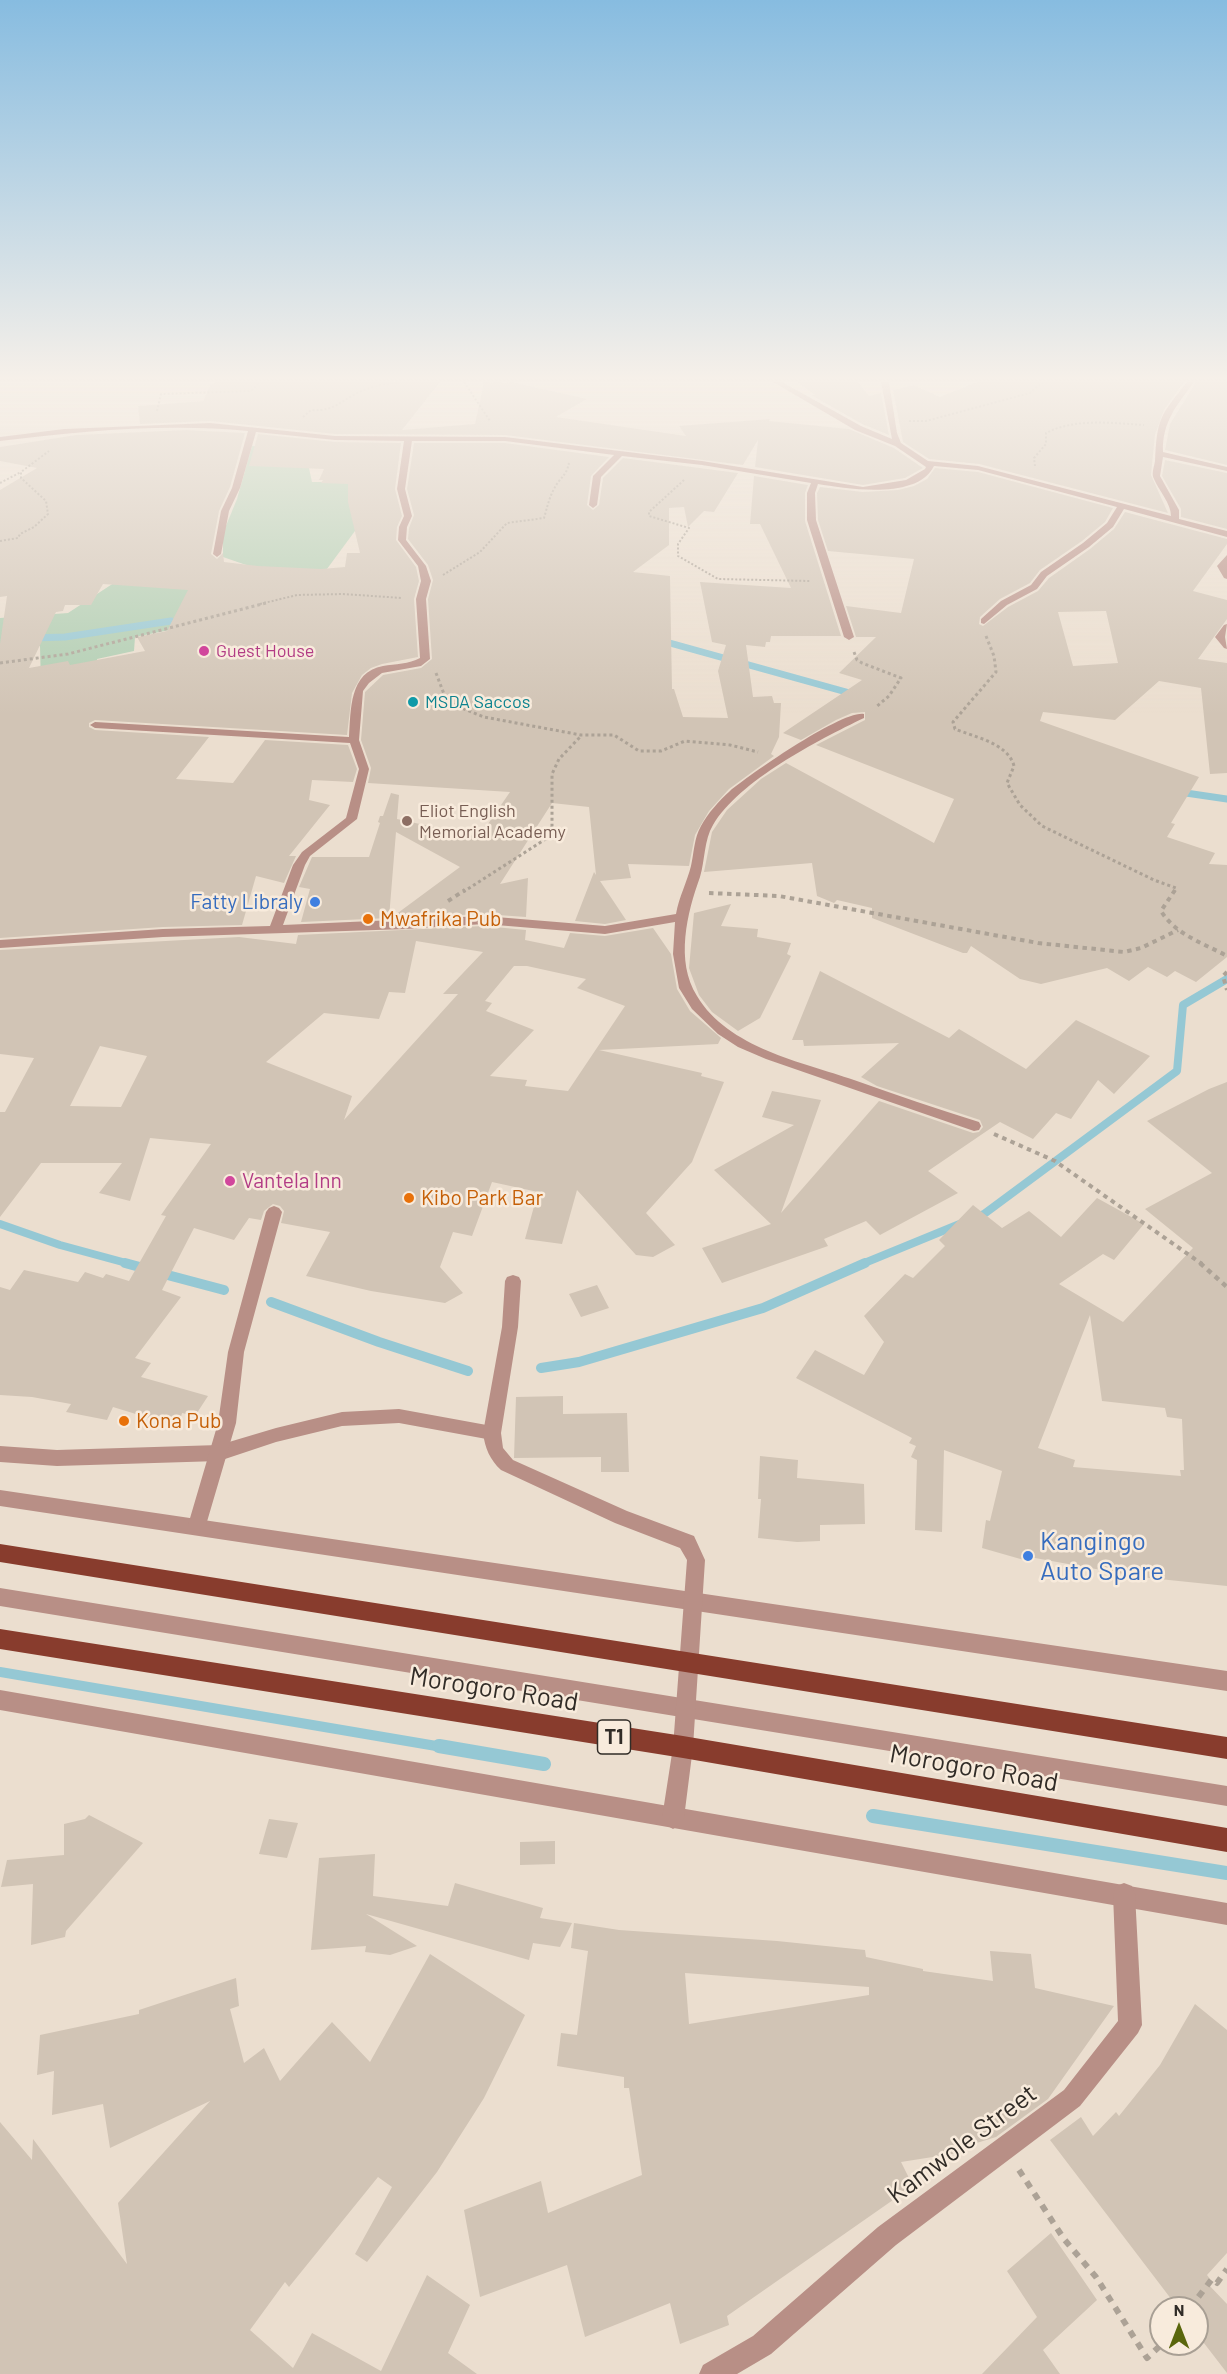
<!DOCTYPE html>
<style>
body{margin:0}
#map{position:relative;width:1227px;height:2374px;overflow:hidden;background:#ebdecf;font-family:Barlow,sans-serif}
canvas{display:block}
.north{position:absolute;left:1149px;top:2296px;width:60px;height:60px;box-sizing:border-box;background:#f8ebdc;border:2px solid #a89f94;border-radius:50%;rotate:0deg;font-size:16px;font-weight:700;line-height:24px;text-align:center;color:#312c27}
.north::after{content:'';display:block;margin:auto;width:21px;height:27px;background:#5a660c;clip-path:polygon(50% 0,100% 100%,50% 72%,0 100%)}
</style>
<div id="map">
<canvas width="1227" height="2374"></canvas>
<div class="north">N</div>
</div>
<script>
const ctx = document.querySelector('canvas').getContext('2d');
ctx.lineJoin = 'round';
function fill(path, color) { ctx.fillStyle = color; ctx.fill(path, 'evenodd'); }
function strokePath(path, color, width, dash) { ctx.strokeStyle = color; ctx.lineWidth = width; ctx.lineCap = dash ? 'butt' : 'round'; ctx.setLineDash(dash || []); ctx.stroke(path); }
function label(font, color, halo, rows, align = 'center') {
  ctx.font = font + ' Barlow,sans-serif'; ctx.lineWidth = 5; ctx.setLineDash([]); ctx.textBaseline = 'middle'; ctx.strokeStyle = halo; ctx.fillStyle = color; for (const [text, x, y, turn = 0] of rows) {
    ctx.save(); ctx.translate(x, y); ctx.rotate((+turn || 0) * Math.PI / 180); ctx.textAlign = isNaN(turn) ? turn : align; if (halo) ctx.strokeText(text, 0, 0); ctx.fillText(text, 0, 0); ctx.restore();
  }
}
fill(new Path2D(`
 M252 446 285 447 306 454 312 482H357L369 512 324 573 219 620 135 637 134 651 97 659 100 676 41 685 40 646H0V618L68 613 123 577 252 567 223 557V533L237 499Z`), '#afcdb1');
strokePath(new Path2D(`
 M32 638 65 637 171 621
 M659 640 857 695
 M1179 792 1227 799`), '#95c8d4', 7);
strokePath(new Path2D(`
 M0 1224 60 1245 130 1264
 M862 1264 984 1214 1177 1071 1183 1005 1227 979`), '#95c8d4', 8);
strokePath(new Path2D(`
 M125 1263 147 1269
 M160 1273 224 1290
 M271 1302 379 1342 468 1371
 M541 1368 579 1362 763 1308 865 1263
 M0 1672 448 1748`), '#95c8d4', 10);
strokePath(new Path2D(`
 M439 1746 544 1764
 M873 1816 1227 1873`), '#95c8d4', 14);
fill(new Path2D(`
 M218 382H440L402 430 475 424 484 382 516 383 587 399 556 417 686 436 679 426 770 419 769 421 849 429 894 448 923 468 905 478 863 485 755 467 758 440 743 465 505 435 335 434 210 421 140 424 138 406 203 401 211 384Z
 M797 382H858L869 396 881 393 889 435 862 424 811 395H815Z
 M977 382H1184L1164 410 1155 435 1151 475 1168 513 979 464 929 459 903 442 893 390 913 385 940 397Z
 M1196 382H1227V465L1165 450 1170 424Z
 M186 430 245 433 230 487 219 511 211 554 217 559 223 553 224 562 258 566 321 569 345 567 347 553H360L348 502V484L321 483 323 480H319L324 469 249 466 258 434 335 442 401 443 395 489 402 516 397 527 396 540 416 567 419 581 414 599 418 657 382 664 371 668 362 675 352 693 347 735 95 720 89 723V727L95 730 209 737 176 779 233 783 265 740 348 745 357 769 353 782 312 780 309 800 330 805 289 856H296L284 883 256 876 242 925 163 927 0 938V644L7 596 0 597V490L37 468 0 461V447L76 435ZM103 584 188 590 167 631 137 637 145 651 70 665 68 661 29 668 56 612 63 611 65 605H91Z
 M414 443H505L609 457 591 476 587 505 593 510 599 505 603 478 623 458 738 473 714 512 704 511 688 527 684 507 669 508V545L633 572 670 576 672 689H674L683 717 728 718 718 671 726 645 712 642 700 582 791 588 760 524H750L754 476 808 485 805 493V521L841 636H771L770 642H766L765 647 746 645 753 697 772 696 774 703H781L779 737 771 754 774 756 729 789 709 811 695 835 689 866 628 864 631 878 600 881 626 920 605 924 575 921 594 872 596 875 589 807 552 803 500 884 528 878 526 917 484 914 391 918 460 867 396 832 389 918 301 922 310 889 299 887 312 857H369L380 823 378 822 380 816H383L391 793 399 795 397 819 479 837 510 792 368 783 371 768 361 740 365 692 383 675 421 668 432 659 428 599 433 580 428 565 408 539 409 528 414 515 407 489Z
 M1165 460 1227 473V529L1181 517V509L1162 476Z
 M935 468 978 472 1113 508 1105 522 1082 541 1040 570 1030 583 1000 599 980 617 979 624 983 626 1008 607 1038 591 1049 578 1090 549 1114 529 1125 512 1227 539V544L1193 591 1227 600V619L1198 659 1227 663V773L1210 774 1201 688 1159 681 1115 720 1043 712 1040 721 1199 777 1171 823 1175 824 1167 837 1215 853 1209 864 1227 865V957L1196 982 1175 971 1167 977 1148 967 1129 981 1107 968 1041 984 1020 979 971 946 967 953H963L872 918V908L837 900 834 903 817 896 812 863 704 872 712 832 727 810 761 779 786 763 934 843 954 799 816 745 865 720V712L852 713 836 720 801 740 783 733 862 680 839 673 876 637H856L846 606 901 613 914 559 828 551 818 520 817 493 820 487 863 492 898 490 914 486 927 479ZM1106 611 1118 663 1073 666 1058 612Z
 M731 904 721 926 758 929 757 937 791 943 787 954 791 956 760 1018 738 1031 712 1012 699 995 689 968 694 913Z
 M484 926 526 930 525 940 564 948 570 933 605 936 653 928 671 954 677 989 690 1011 721 1038 718 1044 599 1050 702 1073 701 1076 724 1082 692 1162 646 1213 675 1245 653 1257 636 1255 577 1190 562 1244 525 1239 538 1192 492 1182 472 1236 453 1232 440 1267 463 1293 445 1303 371 1291 306 1276 330 1232 281 1223 284 1211 280 1206 273 1204 264 1211 261 1220 249 1218 234 1240 194 1228 162 1290 181 1297 135 1358 151 1363 141 1377 208 1396 195 1416 182 1413 178 1427 113 1407 107 1420 66 1412 71 1404 32 1397 0 1395V1287L10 1290 24 1270 78 1282 85 1272 103 1278 106 1274 129 1281 166 1216 161 1215 211 1144 150 1138 130 1201 99 1193 122 1163H41L0 1217V1112H5L34 1058 0 1054V950L239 937 296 944 298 935ZM416 941 483 952 443 994H458L344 1120 352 1096 266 1062 324 1013 379 1019 389 992 405 993ZM514 966H527L586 979 577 988 625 1006 568 1091 525 1086 527 1080 490 1076 534 1030 486 1011 492 1003 485 1001ZM100 1046 147 1056 121 1107 70 1106Z
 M820 971 949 1038 959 1029 1026 1069 1076 1020 1150 1056 1114 1094 1098 1080 1071 1119 1056 1113 1033 1139 1000 1122 928 1171 958 1193 880 1235 866 1221 824 1239 828 1246 722 1283 702 1248 771 1224 714 1170 794 1125 762 1117 772 1091 821 1100 781 1213 879 1101 973 1133 979 1132 983 1127 980 1120 877 1086 861 1077 899 1043 804 1046 803 1040H792Z
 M1227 1082V1586L1140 1577 1024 1556V1560L982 1548 986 1520 990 1521 1002 1471 944 1450 942 1532 915 1530 917 1460 911 1457 916 1446 909 1443 912 1438 796 1378 815 1350 864 1375 884 1342 864 1316 905 1274 913 1278 945 1246 939 1240 973 1205 1002 1228 1029 1211 1061 1237 1097 1198 1144 1224 1114 1260 1103 1254 1059 1284 1123 1322 1193 1248 1145 1209 1212 1173 1147 1121 1209 1089ZM1090 1315 1102 1401 1165 1408 1167 1417 1182 1419 1184 1470H1180L1181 1476 1073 1467 1075 1460 1038 1448Z
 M597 1285 609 1308 581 1317 569 1294Z
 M563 1396V1414L627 1413 629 1472H601V1457L514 1458 516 1397Z
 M760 1456 798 1460 797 1478 864 1484 865 1524 820 1525V1541L797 1542 758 1538 761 1499H758Z
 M89 1815 143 1843 66 1931 65 1937 31 1945 33 1884 1 1887 7 1860 64 1855V1824L85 1819Z
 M269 1819 298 1823 287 1858 259 1854Z
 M555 1841V1864L520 1865V1842Z
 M375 1854 373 1896 448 1906 455 1883 543 1908 540 1918 572 1923 560 1947 533 1943 529 1960 366 1914 417 1946 390 1955 365 1952 366 1946 311 1950 319 1858Z
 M574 1923 619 1930 777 1941 865 1950 866 1957 923 1969V1971L993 1981 990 1951 1031 1954 1035 1988 1114 2006 1048 2099 996 2137 957 2149 958 2153 901 2162 913 2186 727 2316 729 2325 680 2344 670 2303 585 2337 567 2265 480 2297 464 2210 541 2181 548 2213 642 2175 629 2088H624V2077L557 2066 561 2033 577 2035 588 1951 571 1948ZM685 1973 869 1987V1995L689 2024Z
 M430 1954 525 2015 484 2098 437 2172 367 2262 355 2254 392 2187 378 2177 289 2287 285 2282 250 2330 293 2368 312 2333 381 2371 427 2275 470 2305 448 2353 477 2374H0V2122L32 2160 33 2139 127 2264 118 2203 210 2101 110 2148 103 2104 52 2115 54 2071 37 2075 40 2035 139 2014V2010L236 1978 239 2006 230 2009 244 2063 264 2048 280 2081 332 2022 370 2062Z
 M1195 2004 1227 2030V2253L1207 2275 1210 2279 1207 2283 1227 2304V2373L1197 2334V2308H1178L1050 2140 1081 2117 1093 2136 1116 2112 1119 2116 1160 2065Z
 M1051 2233 1097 2300 1043 2350 1060 2374H982L1037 2317 1007 2271Z`), '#d1c4b5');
strokePath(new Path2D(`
 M464 382 490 421
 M157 411 161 394 249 391 254 389 259 382
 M303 417 311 410C338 412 344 396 367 389 377 385 388 384 399 382
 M909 421H926L1030 393 1043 382
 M1035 466 1034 458 1046 444V433C1075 418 1112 423 1144 425
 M684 480 649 512V516L689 528 678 544V556L718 579 810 581
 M0 483 21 472
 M0 541 18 538 20 534 34 527 48 514 46 501 21 478V472L49 451
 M443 575 480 552 507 523 544 518C547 508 549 498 554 489 560 477 566 477 569 463
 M260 604 297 595 343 594 402 598`), '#aca296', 2, [2, 2]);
strokePath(new Path2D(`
 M986 636 994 656 996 672 953 722 955 729C974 737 1008 743 1014 766L1007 783 1020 805 1042 826 1154 880 1176 888 1174 892
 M854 652 857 660 862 663 901 678 889 696 876 707
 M0 663 68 654 266 603
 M436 673 447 702 484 717 581 735H614L639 751H661L685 741 730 745 758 752
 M463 892 552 835V774L559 759 581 736`), '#aca296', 3, [3, 3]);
strokePath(new Path2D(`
 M1175 890 1161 911C1176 935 1203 943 1227 956
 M709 893 779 896 1038 943 1124 952 1141 948 1178 930
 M448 901 465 890
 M1227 972 1223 976 1227 990
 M994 1134 1055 1161 1202 1264`), '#aca296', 4, [4.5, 4.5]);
strokePath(new Path2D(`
 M1200 1263 1227 1287`), '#aca296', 4.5, [5, 5]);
strokePath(new Path2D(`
 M1019 2170 1064 2239 1096 2277 1147 2358 1162 2344
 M1190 2308 1212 2279 1217 2283 1227 2269`), '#aca296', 6, [7, 7]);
fill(new Path2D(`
 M1227 555V579L1224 578 1217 566Z
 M1227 624 1225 637 1227 649 1224 648 1215 637 1224 625Z
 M399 1409 492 1426 498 1428 501 1433 498 1438 492 1440 399 1423 342 1426 276 1442 219 1461 57 1466 0 1462V1446L57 1450 219 1445 276 1428 342 1412Z
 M0 1490 1227 1671V1691L0 1506Z
 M0 1588 1227 1786V1806L0 1606Z
 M0 1690 1227 1903V1925L0 1710Z`), '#b88f86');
fill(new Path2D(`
 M773 382H782L861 426 892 439 881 382H889L897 433 901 443 928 461 978 466 1171 516C1171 503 1159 491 1154 479 1151 474 1154 467 1155 461 1157 418 1160 416 1187 382H1194C1177 405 1162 422 1163 452L1227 467V471L1163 457 1160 476 1179 510V519L1227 531V537L1124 509 1113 527 1089 547 1047 576 1037 589 1007 605 984 624 981 623V619L1001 601 1031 585 1041 572 1083 543 1107 523 1117 507 978 470 934 466C918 500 848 489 818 484L815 493 816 520 854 637 849 640 844 637 807 520V493L811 483 702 465 622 456 601 477 597 505 593 508 589 505 593 476 614 455 505 441H412L405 489 412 516 407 527 406 540 426 566 431 581 426 599 430 659 421 666 382 673 369 683 363 691 359 740 369 769 357 819 310 856 305 865 283 925 484 916 605 926 676 914C679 897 687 882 691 866 694 853 694 838 701 826 708 813 719 801 730 791 749 775 842 710 864 714V718C818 740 739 781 713 825 704 840 705 860 700 877 687 913 675 961 697 996 728 1048 802 1062 854 1080 896 1095 937 1109 979 1122L981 1126 979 1130 974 1131 766 1059 738 1047 718 1034 692 1009 679 988 673 954 675 922 605 934 484 924 406 929 163 937 0 948V940L163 929 270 926 293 865 302 852 346 818 359 769 350 743 95 728 90 725 95 722 349 737C351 710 349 672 383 666 395 664 409 664 420 658L416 599 421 581 418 566 398 540 399 527 404 516 397 489 404 441 335 440 256 432 240 488 229 511 221 554 217 557 213 554 221 511 232 488 248 431C167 423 81 431 0 441V437L64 429 210 423 335 436 505 437 702 461 863 487 906 480 925 469 926 467 895 446 855 430Z
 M274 1206 279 1208 282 1212 244 1352 236 1423 206 1525 203 1531 197 1533 191 1531 188 1525 218 1423 228 1352 266 1212 269 1208Z
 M513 1275 519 1277 521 1281 518 1327 501 1433 503 1448 513 1460 627 1511 694 1536 705 1560 693 1747 684 1818 680 1825 673 1829 666 1825 662 1818 673 1747 687 1560 680 1548 615 1523 501 1470C490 1460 485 1448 483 1433L502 1327 505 1281 507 1277Z
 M1124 1883 1132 1886 1135 1894 1142 2025 1138 2033 1080 2106 896 2245 771 2354 737 2374H699L703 2365 753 2336 878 2227 1064 2090 1118 2021 1113 1894 1116 1886Z`), '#b88f86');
fill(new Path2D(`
 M0 1544 1227 1737V1759L0 1562Z
 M0 1629 683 1736 1227 1828V1852L683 1758 0 1649Z`), '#883c2d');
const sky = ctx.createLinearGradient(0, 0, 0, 715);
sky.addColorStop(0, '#87bce0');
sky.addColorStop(0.53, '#f6f0e9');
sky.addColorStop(1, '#f6f0e900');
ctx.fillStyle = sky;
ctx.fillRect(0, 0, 1227, 715);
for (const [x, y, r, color] of [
 [204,651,6,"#d1479c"],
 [413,702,6,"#0f9aa8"],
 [407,821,6,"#8d6e63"],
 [315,902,6,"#3f7fe0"],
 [368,919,6,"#e8710a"],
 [230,1181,6,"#d1479c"],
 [409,1198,6,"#e8710a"],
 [124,1421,6,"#e8710a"],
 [1028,1556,6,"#3f7fe0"]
]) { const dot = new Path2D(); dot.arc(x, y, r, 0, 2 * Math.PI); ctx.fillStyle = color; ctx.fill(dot); strokePath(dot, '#f8ebdc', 2); }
label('18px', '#b23c85', '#f8ebdc', [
 ["Guest House",216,651]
], 'left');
label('18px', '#0d838f', '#f8ebdc', [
 ["MSDA Saccos",425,702]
], 'left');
label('18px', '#785e54', '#f8ebdc', [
 ["Eliot English",419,811],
 ["Memorial Academy",419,832]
], 'left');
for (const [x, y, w] of [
 [614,1737,33]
]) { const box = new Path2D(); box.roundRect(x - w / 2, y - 17, w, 34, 4.5); ctx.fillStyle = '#f8ebdc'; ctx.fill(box); strokePath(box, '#312c27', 1.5); }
label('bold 20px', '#312c27', null, [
 ["T1",614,1737]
]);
label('21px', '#366cbe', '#f8ebdc', [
 ["Fatty Libraly",303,902]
], 'right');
label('21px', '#c56008', '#f8ebdc', [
 ["Mwafrika Pub",380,919],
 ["Kibo Park Bar",421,1198],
 ["Kona Pub",136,1421]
], 'left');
label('21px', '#b23c85', '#f8ebdc', [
 ["Vantela Inn",242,1181]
], 'left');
label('26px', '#366cbe', '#f8ebdc', [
 ["Kangingo",1040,1541],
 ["Auto Spare",1040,1571]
], 'left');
label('26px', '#312c27', '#f8ebdc', [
 ["Morogoro Road",494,1689,9],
 ["Morogoro Road",974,1768,10],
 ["Kamwole Street",962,2144,-37]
]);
</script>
